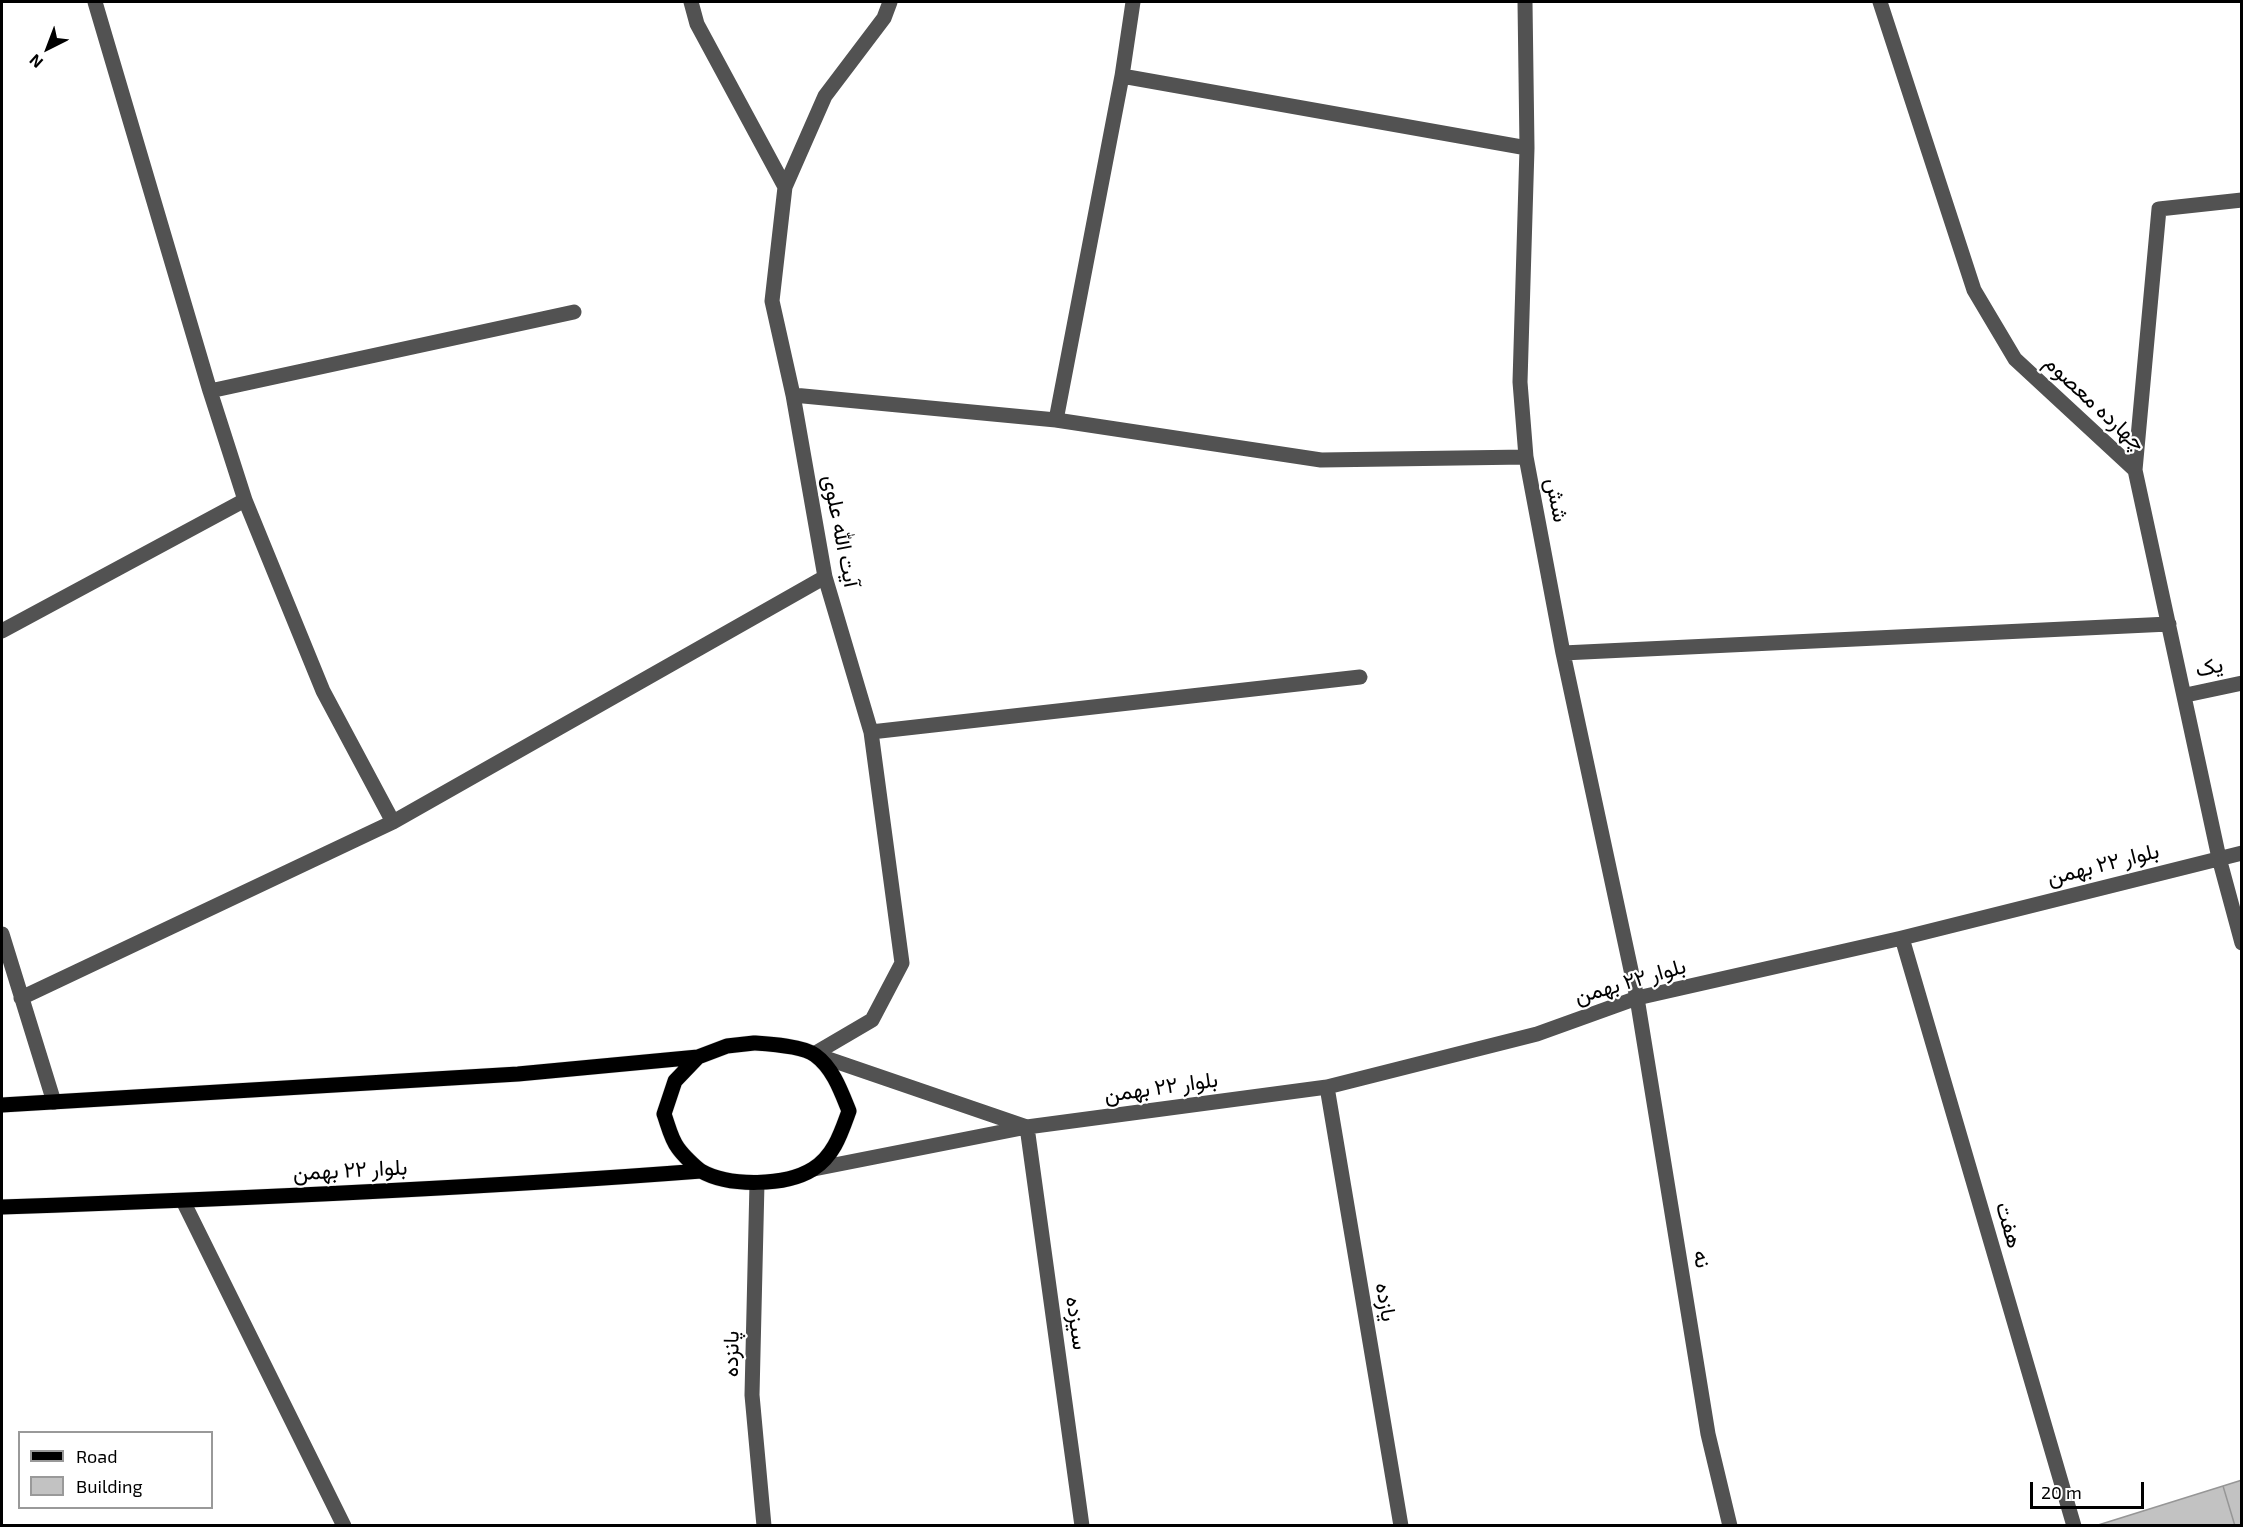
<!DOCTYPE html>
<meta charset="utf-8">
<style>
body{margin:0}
#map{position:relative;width:2243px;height:1527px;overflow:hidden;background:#fff;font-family:"Exo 2",sans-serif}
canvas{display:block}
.frame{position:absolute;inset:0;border:3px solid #000;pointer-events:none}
.legend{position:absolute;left:18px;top:1431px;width:195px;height:78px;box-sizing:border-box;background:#fff;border:2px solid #999;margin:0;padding:8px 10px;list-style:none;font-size:18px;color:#000}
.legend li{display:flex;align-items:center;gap:12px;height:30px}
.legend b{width:30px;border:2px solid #999}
.north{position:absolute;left:18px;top:18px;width:60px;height:60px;-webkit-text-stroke:4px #fff;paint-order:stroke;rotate:222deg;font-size:16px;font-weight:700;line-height:24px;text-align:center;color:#000}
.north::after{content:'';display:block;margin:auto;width:21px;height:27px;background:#000;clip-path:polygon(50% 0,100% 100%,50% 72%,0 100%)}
.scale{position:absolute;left:2030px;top:1482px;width:114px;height:27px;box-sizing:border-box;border:3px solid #000;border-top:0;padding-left:8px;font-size:18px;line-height:21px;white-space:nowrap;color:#000;-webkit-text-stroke:4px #fff;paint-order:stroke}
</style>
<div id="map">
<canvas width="2243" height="1527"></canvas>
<div class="frame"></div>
<ul class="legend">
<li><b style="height:8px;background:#000"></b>Road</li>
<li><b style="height:16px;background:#c2c2c2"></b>Building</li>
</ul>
<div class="north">N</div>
<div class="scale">20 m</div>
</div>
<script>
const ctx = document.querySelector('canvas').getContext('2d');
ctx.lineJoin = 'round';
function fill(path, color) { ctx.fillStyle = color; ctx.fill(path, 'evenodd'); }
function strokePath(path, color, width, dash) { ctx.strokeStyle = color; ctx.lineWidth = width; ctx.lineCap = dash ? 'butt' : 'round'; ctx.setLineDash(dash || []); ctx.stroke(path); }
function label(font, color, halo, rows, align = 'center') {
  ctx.font = font + ' "Exo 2",Vazirmatn,sans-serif'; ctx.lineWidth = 4.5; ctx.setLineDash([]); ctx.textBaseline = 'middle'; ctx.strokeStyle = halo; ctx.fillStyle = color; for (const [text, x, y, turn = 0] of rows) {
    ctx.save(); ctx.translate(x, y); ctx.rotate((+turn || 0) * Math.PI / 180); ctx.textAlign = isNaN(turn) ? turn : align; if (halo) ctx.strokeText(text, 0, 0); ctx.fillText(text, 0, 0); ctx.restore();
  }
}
const building = new Path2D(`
 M2242 1480V1526H2235L2223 1486Z
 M2223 1486 2235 1526H2095Z`);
fill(building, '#c2c2c2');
strokePath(building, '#969696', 1.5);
const major = new Path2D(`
 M754 1043C769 1044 803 1046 815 1055 833 1068 841 1091 849 1111 841 1133 834 1156 813 1169 786 1186 729 1187 701 1171 694 1166 683 1155 678 1148 671 1139 668 1125 664 1114L675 1081 698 1057 727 1046Z
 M2 1105 518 1074 698 1057
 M2 1207C235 1199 468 1189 701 1171`);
strokePath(major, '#dbdbdb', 16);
strokePath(new Path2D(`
 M95 2 210 391 245 500 323 691 393 822
 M691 2 697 24 785 187
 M1525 2 1527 148 1520 382 1526 457 1563 653 1637 998 1708 1434 1730 1526
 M1880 2 1974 290 2015 359 2135 470 2219 858 2242 943
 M1122 76 1133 2
 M210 391 574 312
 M793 395 1056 420 1122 76 1527 148
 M1056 420 1321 460 1526 457
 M2135 470 2159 209 2242 200
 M2 631 245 500
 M1563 653 2169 624
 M2186 695 2242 683
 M871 732 1360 677
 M2 934 54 1102
 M1902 938 2074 1526
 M21 998 393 822 825 577
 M814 1054 872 1020 902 963 871 732 825 577 793 395 772 301 785 187 825 96 884 18 890 2
 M814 1054 1027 1127
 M1327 1087 1401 1526
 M1027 1127 1082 1526
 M814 1169 1027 1127 1327 1087 1537 1034 1637 998 1902 938 2242 853
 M757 1183 752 1395 764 1526
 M183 1201 344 1526`), '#525252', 15);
strokePath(major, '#000', 15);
label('22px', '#000', '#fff', [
 ["چهارده معصوم",2095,403,43],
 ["شش",1557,500,79],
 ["آیت الله علوی",841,531,79],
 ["یک",2209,667,-13],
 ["بلوار ۲۲ بهمن",2103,864,-14],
 ["بلوار ۲۲ بهمن",1630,981,-16],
 ["بلوار ۲۲ بهمن",1161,1087,-8],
 ["بلوار ۲۲ بهمن",350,1170,-3],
 ["هفت",2009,1225,74],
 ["نه",1702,1259,81],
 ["یازده",1386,1302,80],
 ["سیزده",1077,1323,82],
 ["پانزده",731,1354,-89]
]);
</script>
